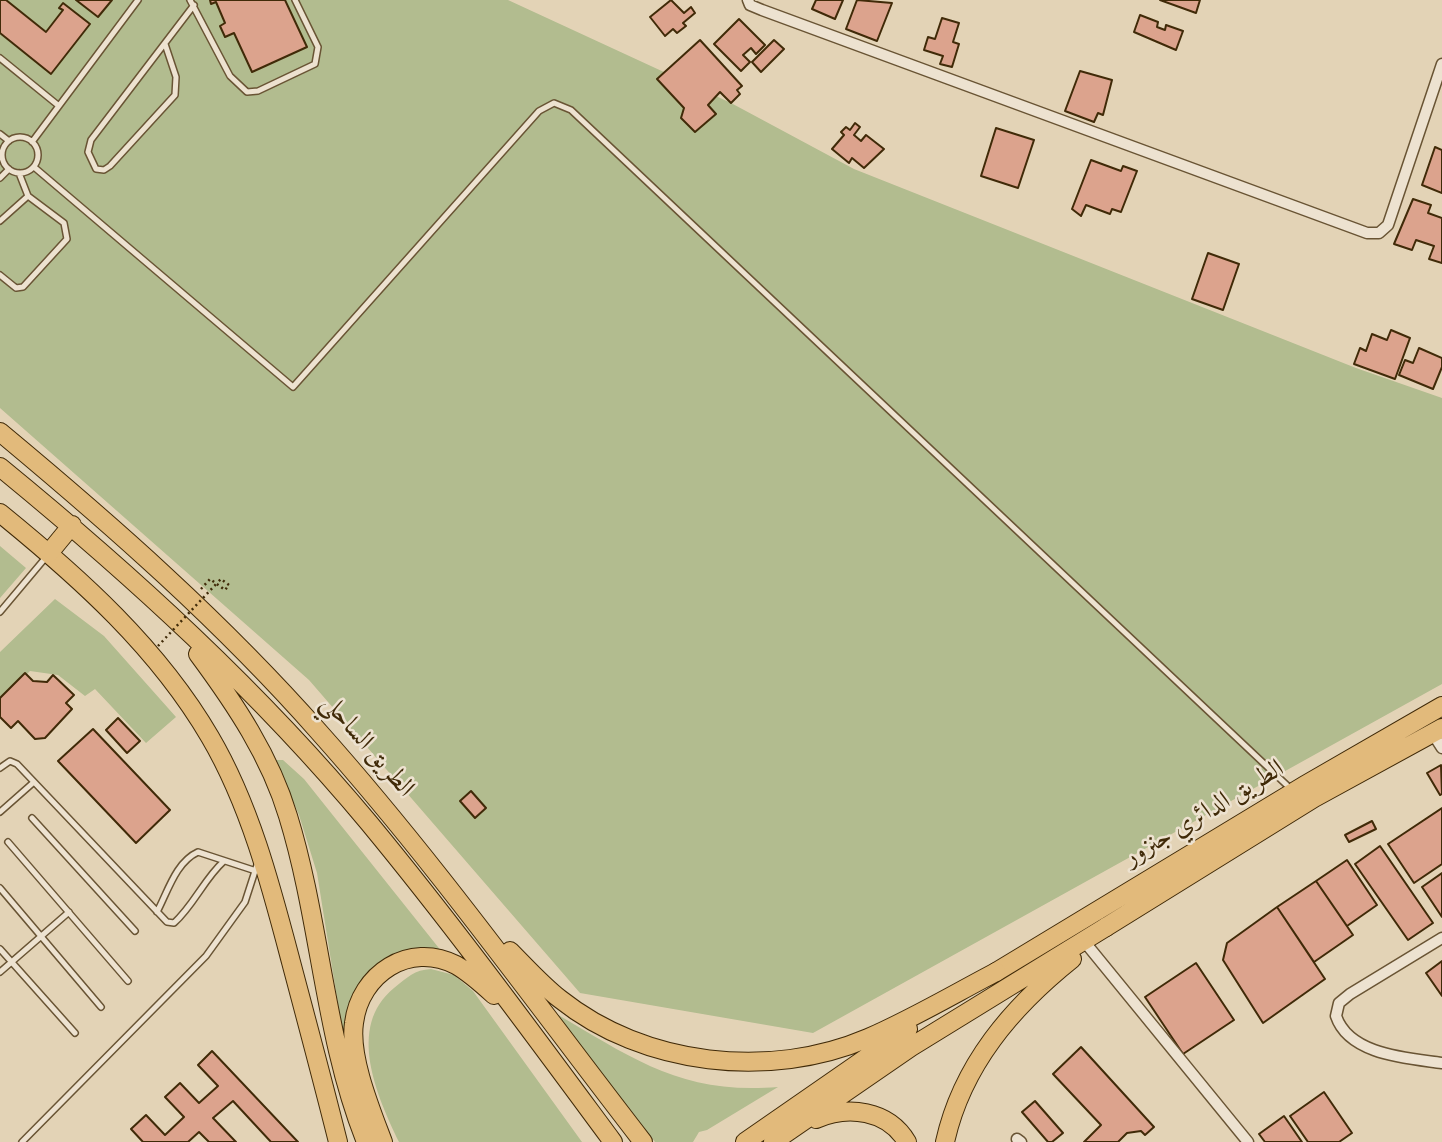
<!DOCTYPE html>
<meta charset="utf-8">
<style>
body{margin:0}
canvas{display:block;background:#e3d3b6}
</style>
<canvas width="1442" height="1142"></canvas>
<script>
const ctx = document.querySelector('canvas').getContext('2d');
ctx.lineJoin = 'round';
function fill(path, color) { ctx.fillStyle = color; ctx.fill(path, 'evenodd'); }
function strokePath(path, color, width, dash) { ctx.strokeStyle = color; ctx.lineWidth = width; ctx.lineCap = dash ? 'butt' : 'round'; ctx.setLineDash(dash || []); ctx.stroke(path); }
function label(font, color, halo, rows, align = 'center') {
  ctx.font = font + ' Vollkorn,Amiri,serif'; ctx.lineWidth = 5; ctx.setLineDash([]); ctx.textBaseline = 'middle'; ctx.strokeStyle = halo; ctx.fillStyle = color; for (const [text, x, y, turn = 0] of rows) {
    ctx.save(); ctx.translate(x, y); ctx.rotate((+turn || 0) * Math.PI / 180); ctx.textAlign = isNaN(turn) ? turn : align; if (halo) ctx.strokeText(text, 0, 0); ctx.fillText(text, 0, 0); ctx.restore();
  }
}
fill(new Path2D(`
 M0 0H508L731 103 854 169 1356 368 1442 398V684L813 1033 580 993 309 680 0 408Z
 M0 546 26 568 0 598Z
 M55 599 104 636 176 717 146 743 95 689 85 696 58 675 30 671 0 701V652Z
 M275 760H283L304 779 442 952 408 950 386 959 349 1010 344 1042 317 873 299 815Z
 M431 969 454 975 473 991 582 1142H399C377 1096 346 1027 394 988 408 977 414 970 431 969Z
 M555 1013C634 1059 682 1095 778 1087L707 1130 699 1132 693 1142H655Z`), '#b2bc8f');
const building = new Path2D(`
 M0 0H6L46 32 63 10 59 8 63 3 90 24 51 74 0 33Z
 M76 0H112L98 17Z
 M210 0H285L307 47 252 72 234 33 225 37 220 26 225 23 216 2 211 4Z
 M671 0 684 13 691 7 695 13 683 23 686 26 677 33 673 29 665 36 650 17Z
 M816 0H843L835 19 812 9Z
 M857 0 892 3 877 41 846 29Z
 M1160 0H1200L1196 13Z
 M1140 15 1158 22 1157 27 1165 30 1166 25 1183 31 1176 50 1134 32Z
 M942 18 959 23 953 42 959 44 952 67 940 64 943 56 924 50 928 37 935 39Z
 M739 19 765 45 756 54 751 48 743 55 750 62 741 71 714 44Z
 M700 40 742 86 737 90 740 94 731 103 720 92 708 105 716 114 695 132 681 118 684 108 657 79Z
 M774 40 784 49 761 72 752 62Z
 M1080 71 1112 80 1103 115 1098 113 1094 122 1065 111Z
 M855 123 860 127 854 135 861 141 866 135 884 149 864 168 852 158 849 163 832 149 844 135 841 132 846 127 850 130Z
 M996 128 1034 140 1018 188 981 176Z
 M1435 147 1442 150V193L1422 185Z
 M1091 160 1121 171 1123 166 1137 171 1121 212 1112 209 1110 214 1086 205 1081 216 1072 209Z
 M1413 199 1431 205 1428 213 1442 218V263L1429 259 1434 246 1416 240 1412 250 1394 244Z
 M1208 253 1239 264 1223 310 1192 299Z
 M1391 330 1410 338 1395 379 1354 364 1360 348 1366 351 1372 334 1387 340Z
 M1419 348 1442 358V367L1433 389 1399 375 1405 360 1413 363Z
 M25 673 33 681 47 682 53 675 74 695 66 703 72 709 45 738 35 739 18 721 11 728 0 717V698Z
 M118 718 140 741 127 753 106 730Z
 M93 729 170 810 136 843 58 761Z
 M1441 765 1442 794 1440 795 1427 773Z
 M471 791 486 808 475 818 460 801Z
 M1442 808V864L1414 883 1388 844Z
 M1372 821 1376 829 1349 842 1345 835Z
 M1380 846 1433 923 1408 940 1355 864Z
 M1347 860 1377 905 1347 926 1316 881Z
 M1442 873V917L1422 887Z
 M1316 881 1353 935 1314 962 1277 907Z
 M1277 907 1325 979 1263 1023 1223 960 1227 943Z
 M1442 961V996L1426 973Z
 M1196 963 1234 1020 1183 1054 1145 997Z
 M1081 1047 1154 1127 1145 1135 1141 1131 1127 1133 1118 1142H1084L1101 1125 1053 1074Z
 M212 1051 298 1142H271L233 1101 213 1118 236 1142H209L199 1132 188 1142H143L131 1129 146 1115 165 1135 184 1117 165 1097 180 1083 199 1103 218 1086 198 1065Z
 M1324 1092 1352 1133 1339 1142H1308L1290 1116Z
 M1035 1101 1063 1133 1052 1142H1048L1022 1112Z
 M1284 1116 1302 1142H1265L1259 1134Z`);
fill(building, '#dca38d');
strokePath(building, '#402a08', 2);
const service = new Path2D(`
 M190 0 230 76 247 92 258 91 315 64 318 47 295 0
 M165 44 176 77 175 95 110 166 104 170 96 169 88 152 91 140 194 5
 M0 58 59 106
 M0 134 9 141
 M2 155a18 18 0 1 1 36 0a18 18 0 1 1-36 0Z
 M32 142 138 0
 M34 167 293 387 539 111 554 103 571 110 1292 790
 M0 178 9 169
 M0 221 28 196
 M0 275 16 288 23 287 67 239 64 223 28 196 19 173
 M0 612 47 556
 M0 768 10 761 17 764 167 922 174 923C194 905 204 879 224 861
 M0 812 34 782
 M32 818 135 931
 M8 842 128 981
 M0 888 101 1007
 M157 912C168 891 176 862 198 852L256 871
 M0 949 75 1033
 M0 972 69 912
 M22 1142 206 956 245 902 257 865`);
const minor = new Path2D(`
 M748 0 750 5 762 10 1367 233H1379L1388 225 1442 64
 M1433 734 1442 748
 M1442 938 1350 994 1339 1003 1336 1016C1349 1055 1407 1058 1442 1063
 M1088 946 1248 1142
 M1017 1139 1021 1142`);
const primary = new Path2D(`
 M0 513C80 578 158 648 210 737 250 805 271 886 291 962 307 1022 323 1082 338 1142
 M1106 927 1314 798 1442 728
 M996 972 1305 785 1442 706`);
const trunk = new Path2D(`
 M0 432C113 526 222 622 319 732 435 862 536 1004 643 1142
 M0 467C132 575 259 691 369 823 454 926 533 1034 613 1142
 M49 553 72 525
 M198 654C235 704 270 756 288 816 321 923 324 1038 366 1142
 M510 951C526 967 542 985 560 999 644 1066 770 1080 868 1038 912 1019 954 994 996 972
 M816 1119C848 1105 888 1110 907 1142
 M383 1142C371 1110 349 1057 354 1023 360 974 409 941 456 965 470 973 482 984 494 995
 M745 1142 908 1029
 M773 1142 911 1047 1106 927
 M945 1142C962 1065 1012 1007 1072 959`);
strokePath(service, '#695434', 8);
strokePath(minor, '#695434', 13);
strokePath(primary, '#402a08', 20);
strokePath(trunk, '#402a08', 20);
strokePath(new Path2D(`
 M201 589 210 579 225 590 229 585 221 579 218 582`), '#402a08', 2.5, [2, 3.5]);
strokePath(service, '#ede2d0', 5);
strokePath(minor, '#ede2d0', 10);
strokePath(primary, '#e2ba7b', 18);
strokePath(trunk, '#e2ba7b', 18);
strokePath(new Path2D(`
 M158 646 218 582`), '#402a08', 2.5, [2, 3.5]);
label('26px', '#402a08', '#ede2d0', [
 ["الطريق الساحلي",366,747,49],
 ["الطريق الدائري جنزور",1205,815,-31]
]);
</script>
